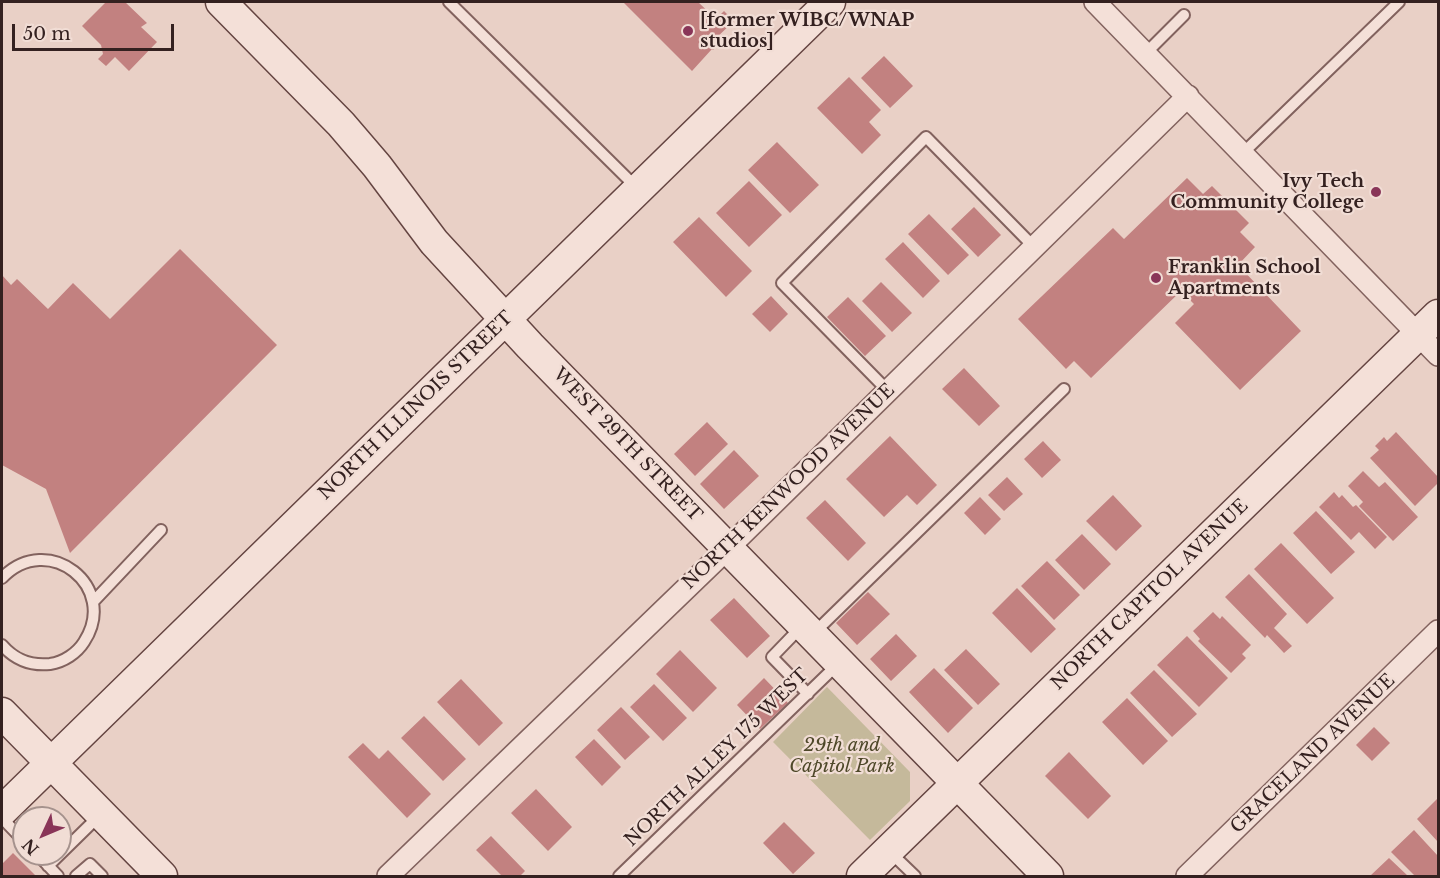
<!DOCTYPE html>
<style>
body{margin:0}
#map{position:relative;width:1440px;height:878px;overflow:hidden;background:#e9d0c6;font-family:"Libre Baskerville",serif}
canvas{display:block}
.frame{position:absolute;inset:0;border:3px solid #342120;pointer-events:none}
.north{position:absolute;left:12px;top:806px;width:60px;height:60px;box-sizing:border-box;background:#f1ddd5;border:2px solid #a5928d;border-radius:50%;rotate:226deg;font-size:16px;font-weight:700;line-height:24px;text-align:center;color:#342120}
.north::after{content:'';display:block;margin:auto;width:21px;height:27px;background:#893558;clip-path:polygon(50% 0,100% 100%,50% 72%,0 100%)}
.scale{position:absolute;left:12px;top:24px;width:162px;height:27px;box-sizing:border-box;border:3px solid #342120;border-top:0;padding-left:8px;font-size:18px;line-height:21px;white-space:nowrap;color:#342120;-webkit-text-stroke:4px #f1ddd5;paint-order:stroke}
</style>
<div id="map">
<canvas width="1440" height="878"></canvas>
<div class="frame"></div>
<div class="north">N</div>
<div class="scale">50 m</div>
</div>
<script>
const ctx = document.querySelector('canvas').getContext('2d');
ctx.lineJoin = 'round';
function fill(path, color) { ctx.fillStyle = color; ctx.fill(path, 'evenodd'); }
function strokePath(path, color, width, dash) { ctx.strokeStyle = color; ctx.lineWidth = width; ctx.lineCap = dash ? 'butt' : 'round'; ctx.setLineDash(dash || []); ctx.stroke(path); }
function label(font, color, halo, rows, align = 'center') {
  ctx.font = font + ' "Libre Baskerville",serif'; ctx.lineWidth = 4.5; ctx.setLineDash([]); ctx.textBaseline = 'middle'; ctx.strokeStyle = halo; ctx.fillStyle = color; for (const [text, x, y, turn = 0] of rows) {
    ctx.save(); ctx.translate(x, y); ctx.rotate((+turn || 0) * Math.PI / 180); ctx.textAlign = isNaN(turn) ? turn : align; if (halo) ctx.strokeText(text, 0, 0); ctx.fillText(text, 0, 0); ctx.restore();
  }
}
fill(new Path2D(`
 M827 687 910 772V801L870 840 773 742Z`), '#c5b99b');
fill(new Path2D(`
 M106 2H125L147 23 141 27 157 42 129 71 115 57 106 66 98 59 103 54 101 45 82 26Z
 M626 2H698L716 19 724 11 734 21 713 41 717 46 713 50 712 49 692 71 624 3Z
 M884 56 913 86 890 108 861 78Z
 M849 77 881 110 869 122 881 135 862 154 817 108Z
 M777 142 819 185 790 213 748 170Z
 M1187 178 1203 194 1212 186 1249 223 1240 232 1255 247 1238 265 1301 331 1240 390 1175 323 1194 304 1181 291 1091 378 1074 361 1066 369 1018 319 1113 228 1124 239Z
 M749 181 782 215 749 247 716 213Z
 M974 207 1001 235 978 257 951 229Z
 M929 214 969 255 948 275 908 234Z
 M699 217 752 271 726 297 673 242Z
 M903 242 940 281 923 298 885 259Z
 M180 249 277 345 70 553 46 489 2 465V275L11 285 17 279 48 309 73 283 110 319Z
 M881 282 912 313 892 332 862 301Z
 M771 296 788 314 770 332 752 314Z
 M848 297 886 336 865 356 827 317Z
 M964 368 1000 406 979 426 942 389Z
 M707 422 728 444 695 476 674 454Z
 M1396 432 1438 477V483L1415 506 1370 458 1379 450 1375 446 1384 437 1387 441Z
 M890 436 937 485 917 505 907 495 884 517 846 479Z
 M1043 441 1061 460 1042 478 1024 459Z
 M734 450 759 476 724 509 700 484Z
 M1363 471 1379 487 1385 482 1418 517 1393 541 1359 506 1363 502 1348 486Z
 M1007 477 1023 494 1004 511 988 495Z
 M1334 492 1339 498 1342 495 1353 507 1356 505 1387 537 1375 549 1359 532 1351 540 1319 507Z
 M1113 495 1142 526 1116 551 1086 521Z
 M980 497 1001 519 985 535 964 513Z
 M825 500 866 543 848 561 806 518Z
 M1316 511 1355 552 1331 574 1293 533Z
 M1082 534 1111 564 1084 590 1055 560Z
 M1281 543 1334 598 1307 624 1254 569Z
 M1047 561 1080 595 1054 620 1021 586Z
 M1249 574 1287 614 1274 628 1292 646 1284 653 1267 635 1265 638 1225 597Z
 M1017 588 1056 629 1031 653 992 613Z
 M868 592 890 614 857 645 836 623Z
 M734 598 770 636 747 658 710 620Z
 M1213 612 1220 619 1222 616 1251 645 1242 654 1246 658 1231 673 1198 641 1200 639 1193 631Z
 M896 634 917 656 891 681 870 659Z
 M1187 636 1228 678 1199 707 1157 665Z
 M966 649 1000 684 978 705 944 670Z
 M680 650 717 688 693 712 656 674Z
 M934 668 973 708 948 733 909 692Z
 M1154 670 1197 714 1172 737 1130 693Z
 M764 678 788 703 760 729 737 705Z
 M461 679 503 723 479 746 437 702Z
 M654 684 687 718 663 741 630 707Z
 M1127 698 1168 741 1143 765 1102 722Z
 M621 707 650 737 625 760 597 730Z
 M424 716 466 759 443 781 401 738Z
 M1374 727 1390 743 1372 761 1356 745Z
 M594 739 621 767 602 786 575 757Z
 M363 743 379 759 388 750 431 794 407 818 348 757Z
 M1069 752 1111 796 1088 819 1045 776Z
 M536 789 572 827 548 851 511 813Z
 M1438 798V842L1417 819Z
 M784 822 815 853 793 874 763 843Z
 M1414 830 1438 856V875L1437 876H1415L1391 852Z
 M491 836 525 871 520 876H502L476 850Z
 M13 853 36 876H2V864Z
 M1389 858 1408 876H1370Z`), '#c28180');
const service = new Path2D(`
 M449 2 636 187
 M1146 53 1184 15
 M1243 153 1399 2
 M888 391 782 283 926 137 1034 247
 M2 578C48 530 120 587 84 642 77 653 64 662 50 664 30 666 15 660 2 645
 M93 602 161 530
 M802 626 772 657 808 694
 M814 633 1064 389
 M2 818 24 841
 M889 851 915 876
 M37 854 58 876
 M48 866 99 816
 M76 876 90 864 102 876
 M619 876 839 663`);
const minor = new Path2D(`
 M1095 2 1438 355
 M388 876 728 548 1188 96
 M1187 876 1438 631`);
const secondary = new Path2D(`
 M221 2 341 124 377 166 434 242 530 346 1048 876
 M2 713 162 876
 M2 811 830 2
 M862 876 1438 315`);
strokePath(service, '#82625e', 14);
strokePath(minor, '#82625e', 24);
strokePath(secondary, '#644441', 33);
strokePath(service, '#f4e0d8', 10);
strokePath(minor, '#f4e0d8', 21);
strokePath(secondary, '#f4e0d8', 30);
for (const [x, y, r, color] of [
 [688,31,6,"#893558"],
 [1376,192,6,"#893558"],
 [1156,278,6,"#893558"]
]) { const dot = new Path2D(); dot.arc(x, y, r, 0, 2 * Math.PI); ctx.fillStyle = color; ctx.fill(dot); strokePath(dot, '#f1ddd5', 2); }
label('bold 18px', '#342120', '#f1ddd5', [
 ["[former WIBC/WNAP",700,21],
 ["studios]",700,42],
 ["Ivy Tech",1364,182,"right"],
 ["Community College",1364,203,"right"],
 ["Franklin School",1168,268],
 ["Apartments",1168,289]
], 'left');
label('18px', '#342120', '#f1ddd5', [
 ["NORTH ILLINOIS STREET",416,406,-44],
 ["WEST 29TH STREET",627,445,46],
 ["NORTH KENWOOD AVENUE",789,487,-44],
 ["NORTH CAPITOL AVENUE",1150,595,-44],
 ["GRACELAND AVENUE",1313,754,-44],
 ["NORTH ALLEY 175 WEST",717,758,-44]
]);
label('italic 18px', '#4e4829', '#f1ddd5', [
 ["29th and",842,746],
 ["Capitol Park",842,767]
]);
</script>
